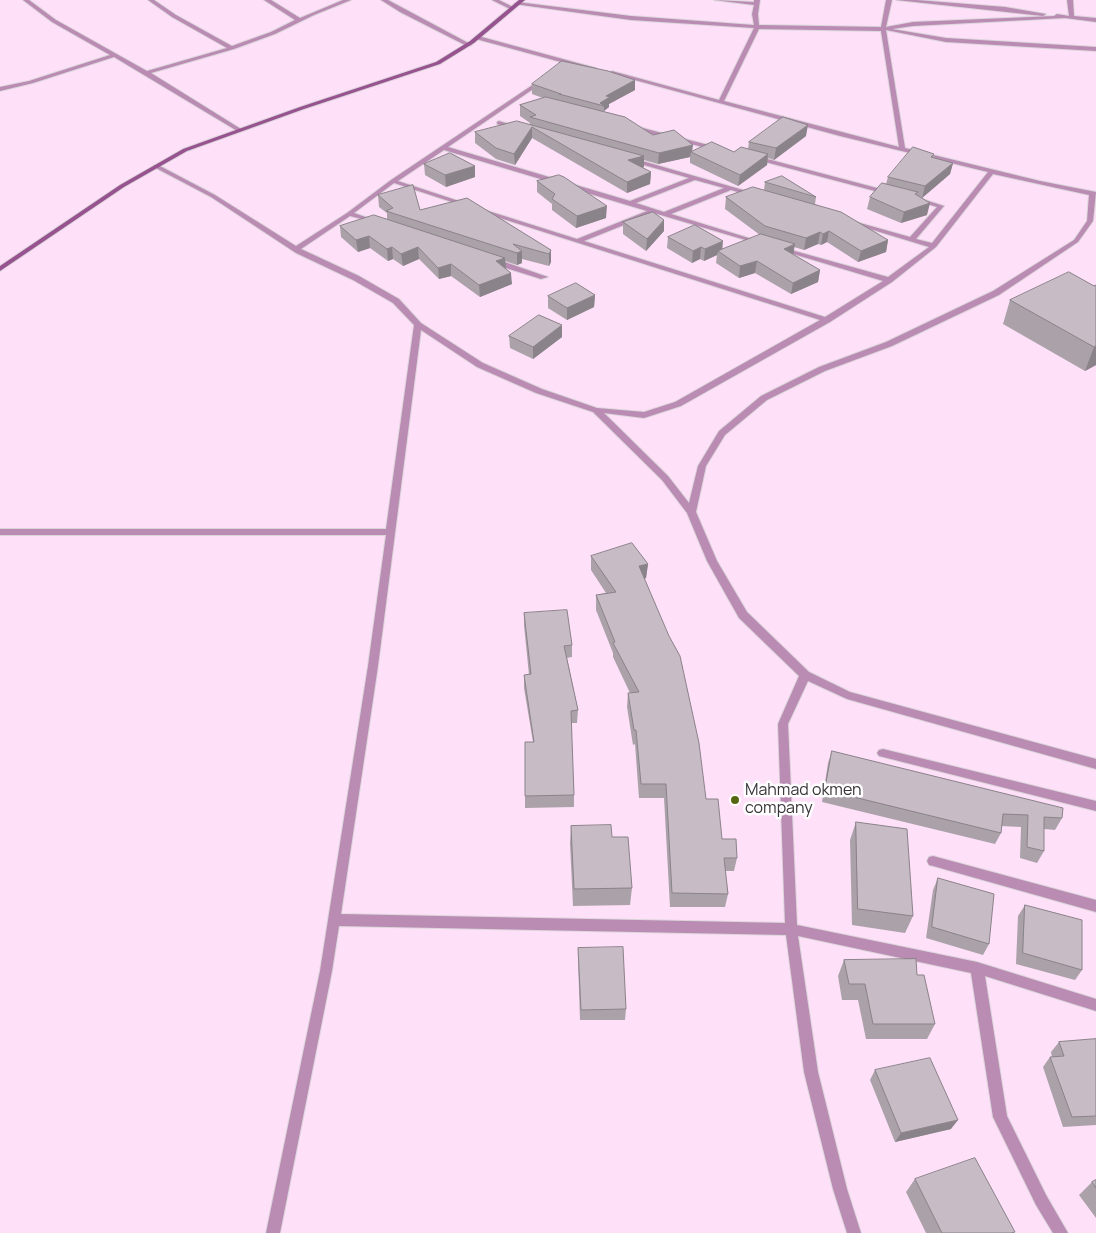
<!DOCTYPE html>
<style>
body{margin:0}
canvas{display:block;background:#fef9fd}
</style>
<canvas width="1096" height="1233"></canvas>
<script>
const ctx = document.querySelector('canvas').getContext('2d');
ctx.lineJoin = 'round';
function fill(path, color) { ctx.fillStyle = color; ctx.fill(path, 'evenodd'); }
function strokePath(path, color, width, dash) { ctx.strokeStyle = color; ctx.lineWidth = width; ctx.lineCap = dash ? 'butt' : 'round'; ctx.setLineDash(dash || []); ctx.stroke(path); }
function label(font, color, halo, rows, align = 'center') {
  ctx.font = font + ' Manrope,sans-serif'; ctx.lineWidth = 5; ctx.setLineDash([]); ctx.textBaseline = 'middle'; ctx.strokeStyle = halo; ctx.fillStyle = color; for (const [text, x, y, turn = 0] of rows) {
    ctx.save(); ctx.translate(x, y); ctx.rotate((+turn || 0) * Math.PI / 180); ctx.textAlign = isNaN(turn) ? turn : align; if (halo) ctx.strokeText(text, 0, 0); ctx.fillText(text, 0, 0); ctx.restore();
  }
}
fill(new Path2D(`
 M0 0H1096V1233H0Z`), '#fee0f9');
const street = new Path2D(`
 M23 0H29L56 20 147 71 227 48 172 17 148 0H154L176 15 232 46 271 32 295 20 264 0H271L300 18 343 0H351L314 15 275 34 234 49 151 73 241 129V131L239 132 114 57 33 83 0 91V87L29 81 110 55 52 22Z
 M381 0H388L472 45 467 46 400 12Z
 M492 0H499L515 8 510 9Z
 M714 0 754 2V0H760L758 14 759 25 881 27 886 0H892L886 27 913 22 1054 16 1057 14 1069 16 1067 0H1073L1074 16 1096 18V22L1065 18 913 26 892 29 946 38 1096 47V51L946 42 886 30 905 148 1040 181 1096 192 1093 221 1078 242 999 295 892 346 825 371 767 400 725 435 706 466 696 512 717 561 747 612 809 672 850 692 1096 759V769L847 699 808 681 788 724 797 925 977 962 1096 999V1011L985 976 1007 1116 1046 1195 1068 1233H1053L1036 1205 993 1117 971 973 798 936 818 1072 847 1189 861 1233H847L833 1189 804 1072 786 935 339 926 332 971 280 1233H266L320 971 368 666 386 535H0V529H386L414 325 393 303 353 280 296 253 211 197 154 167V165H158L215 195 296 246 347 213 391 180 543 78 545 79V81L448 147 630 201 689 178 630 161V159L632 158 757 194V196L755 197 731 190 671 214 765 243 759 244 654 213 584 241 825 317 883 281 780 250V248H784L888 277 929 247 850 223 853 221 910 237 937 207 914 200 913 199 916 197 944 206 916 239 932 243 988 172 840 136 609 73 612 71 719 100 754 28 631 20 514 4 517 2 631 16 754 25 752 14 754 5ZM759 29 881 31 899 147 724 101ZM444 150 647 211 577 239 482 209H478V211L820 320 675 402 644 412 597 408 542 389 483 363 421 323 399 299 359 276 301 249 350 216 377 223V221L354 213 394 183 464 206H468V204L398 181ZM993 174 1089 195 1087 221 1074 240 993 291 886 342 819 367 761 396 719 431 698 466 689 503 668 476 604 413 644 418 681 406 830 322 892 282 936 247ZM695 180 724 188 664 212 636 203ZM421 330 477 367 536 393 593 412 662 480 687 513 707 561 739 618 799 676 778 724 785 923 341 914 378 666Z
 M896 0H917L1005 7 1046 14 1043 16Z
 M478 36 596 68 597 69 594 71 476 39 475 38Z
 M499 121 519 127 520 128 517 130 497 124V122Z
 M635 126 720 148 721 149 718 151 633 129V127Z
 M756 156 892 192 893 193 890 195 754 159V157Z
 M490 259H496L548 277 541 279 490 263Z
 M883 749 1096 801V811L883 757 879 756 877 753 879 750Z
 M933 856 1096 900V912L933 866 929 865 927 861 929 857Z`);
const secondary = new Path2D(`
 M519 0H525L474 43 440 64 304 109 187 151 124 187 0 271V266L120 185 183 149 300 107 436 62 470 41Z`);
strokePath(street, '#dbd6da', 2);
strokePath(secondary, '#dbd6da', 2);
fill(street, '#ba8bb3');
fill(secondary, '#975390');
fill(new Path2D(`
 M532 84 635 90 609 104V107L604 111V112L653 135 692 151 734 152 748 149 749 142 806 136 774 160 768 158 767 165 738 186 690 163V157L658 164 644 160V167L642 168 651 172 650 184 627 193 532 138 515 165 496 159 475 143V132L530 124V123L520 116V105L543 98 532 94Z
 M934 154V157L953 163 950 174 922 198 920 197 927 215 901 223 867 209 870 197 886 184 888 177Z
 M424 164 475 166V177L446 187 425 175Z
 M537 181 606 218 576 228 552 210V204L537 192Z
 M765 182 816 197 815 204 888 240 886 252 858 262 827 242 821 245 818 244 804 250 794 247 793 255 820 270 818 282 791 294 755 273 739 278 716 263 717 255 704 261 700 259 692 263 667 248 668 237 722 250 760 235 725 209 726 197 764 190Z
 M378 195 420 210 551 250V262L549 266 522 259V263L517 265 505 261 506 268 512 284 480 297 451 276 439 279 419 259 403 266 393 259 388 261 370 248 358 252 341 237 340 226 387 219V213L379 207Z
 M623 222 664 231 646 251 623 234Z
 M1096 285V365L1085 371 1003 324 1010 300Z
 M595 295 594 307 567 320 548 308V296Z
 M562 325V337L533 359 510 348 509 336Z
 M591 556 648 564 646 578 644 579 706 799 722 839 737 858 734 871H725L728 894 725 907H670L664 798H639L635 744 633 745 627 707 628 693H630L613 657V653L596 610V595L606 593 591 570Z
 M524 613 572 645V657L567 658 578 710 577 723H571L574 795V807L525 808V742H533L524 688V675H529L524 625Z
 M832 751 1062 818 1055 830 1044 829V851L1037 863 1020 858 1021 827 1001 826V833L995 844 822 802 828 763Z
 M856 822 913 916 905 933 852 925 850 840Z
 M571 826 612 837 632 888 630 905 573 906 570 843Z
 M938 878 989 944 983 955 926 938 933 890Z
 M1025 905 1082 970 1075 980 1016 964 1018 916Z
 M578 948 626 1009 625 1020H580L578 959Z
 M844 960 917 975 935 1024 927 1039H866L858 1000H842L838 976Z
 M1096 1039V1125L1063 1127 1043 1067 1050 1057H1052L1051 1052 1059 1042Z
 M875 1070 951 1129 895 1142 870 1080Z
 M915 1179 1013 1233H926L906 1192Z
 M1096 1180V1218L1079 1195 1092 1182Z`), '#aba1a9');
fill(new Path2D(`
 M635 80V90L609 104V107L604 111V106L600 103 606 96Z
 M808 125 806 136 774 160 776 148Z
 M532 127V138L515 165 514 154Z
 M693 145 692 152H691L690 157 658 164 659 153Z
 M768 154 767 165 738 186 740 175Z
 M644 156V167L628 171V160Z
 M953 163 950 174 922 198 925 186Z
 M475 166V177L446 187 445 175Z
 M651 172 650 184 627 193V182Z
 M930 203 927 215 901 223 904 212Z
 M607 206 606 218 576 228 577 216Z
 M664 220V231L646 251 647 239Z
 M829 231 827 242 821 245 823 234Z
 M820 232 818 244 804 250 806 238Z
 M369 236 370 248 358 252 356 240Z
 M888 240 886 252 858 262 861 251Z
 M723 241 722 253 718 251 717 255 704 261 705 249Z
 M795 244 793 256 784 249Z
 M392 247 393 259 388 261 387 249Z
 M418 247 419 259 403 266 401 254Z
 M701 247 700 259 692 263 693 251Z
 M551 250V262L549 266V254Z
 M522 251V263L517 265V253Z
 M505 258 506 269 496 261Z
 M757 261 755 273 739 278 740 266Z
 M451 264V276L439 279 438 268Z
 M820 270 818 282 791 294 793 283Z
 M511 273 512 284 480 297 479 285Z
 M595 295 594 307 567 320V308Z
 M562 325V337L533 359V347Z
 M1096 346V365L1085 371 1094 347Z
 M648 564 646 578 638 581 639 566Z
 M958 1120 951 1129 895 1142 901 1133Z`), '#8b838a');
const building = new Path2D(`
 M562 61 608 71 635 80 606 96 610 97 600 103 604 106 559 94H561L532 84Z
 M546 97 625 117 653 135 674 130 693 145 659 153 530 117 536 115 520 105Z
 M783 117 808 125 776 148 749 142Z
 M517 121 644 156 628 160 651 172 627 182 532 127 514 154 496 148 475 132Z
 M712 142 734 152 741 147 768 154 740 175 691 152Z
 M913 147 934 154 931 157 953 163 925 186 888 177Z
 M450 153 475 166 445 175 424 164Z
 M559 175 564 177 607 206 577 216 552 199 555 194 537 181Z
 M782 176 816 197 765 182Z
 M882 183 918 192 915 194 930 203 904 212 870 197Z
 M413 185 420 210 467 198 551 250 549 254 513 244 522 251 517 253 386 211 393 208 378 195Z
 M753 187 841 212 888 240 861 251 829 231 823 234 820 232 806 238 765 226 726 197Z
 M653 212 664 220 647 239 623 222Z
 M374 215 505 258 496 261 511 273 479 285 451 264 438 268 418 247 401 254 392 247 387 249 369 236 356 240 340 226Z
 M695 225 723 241 705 249 701 247 693 251 668 237Z
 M761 234 795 244 784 249 820 270 793 283 757 261 740 266 718 251Z
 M1069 272 1094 286 1096 285V346L1094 347 1010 300Z
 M576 283 595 295 567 308 548 296Z
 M539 315 562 325 533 347 509 336Z
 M632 543 648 564 639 566 669 636 680 656 699 743 706 799H718L722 839H736L737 858H724L728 894 672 893 666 784H641L636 730H634L628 693 639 692 613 643 615 642 596 595 616 592 591 556Z
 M567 610 572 645 564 646 578 710 571 711 574 795 525 796V742H534L524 675 531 674 524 613Z
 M832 751 1063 808 1062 818 1044 817V851L1027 847 1028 815 1003 814 1001 833 825 790Z
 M856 822 907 829 913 916 858 909Z
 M611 825 612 837H628L632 888 574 889 571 826Z
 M938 878 994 894 989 944 932 927Z
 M1025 905 1082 920V970L1023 953Z
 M623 947 626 1009 581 1010 578 948Z
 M916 959 917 975H924L935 1024H873L865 984H849L844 960Z
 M1096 1039V1116L1072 1117 1050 1057 1064 1056 1059 1042Z
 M930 1058 958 1120 901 1133 875 1070Z
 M975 1158 1015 1232 1011 1233H942L915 1179Z
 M1096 1180V1188L1092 1182Z`);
fill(building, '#c7bbc5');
strokePath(building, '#8b838a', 1);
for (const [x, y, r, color] of [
 [735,800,5,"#556711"]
]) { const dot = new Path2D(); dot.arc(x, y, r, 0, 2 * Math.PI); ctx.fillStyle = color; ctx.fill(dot); strokePath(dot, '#fff', 2); }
label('16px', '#393438', '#fff', [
 ["Mahmad okmen",745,791],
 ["company",745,809]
], 'left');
</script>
